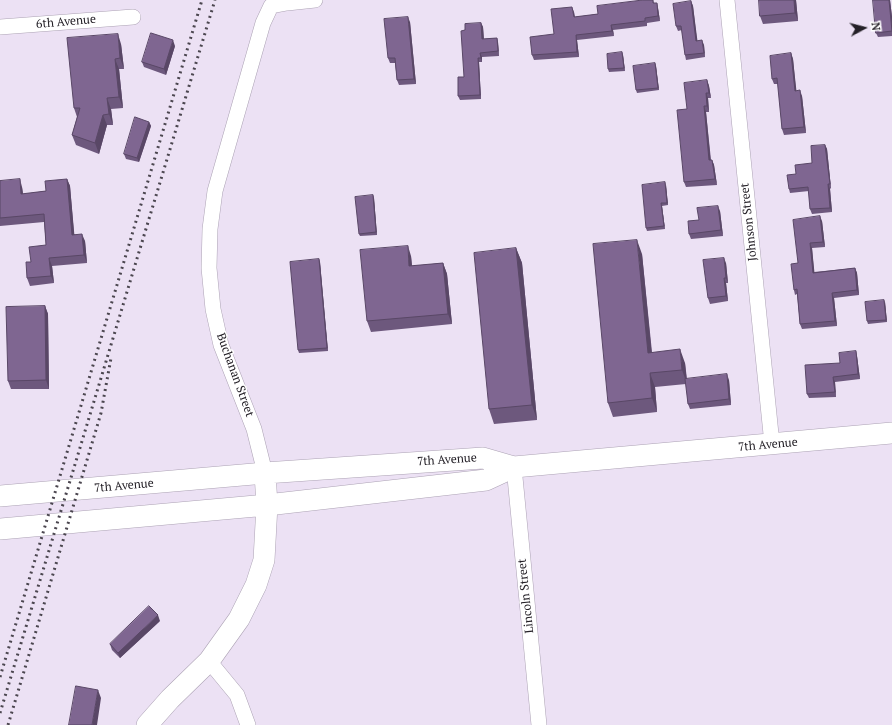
<!DOCTYPE html>
<style>
body{margin:0}
#map{position:relative;width:892px;height:725px;overflow:hidden;background:#ece1f4;font-family:"PT Serif",serif}
canvas{display:block}
.north{position:absolute;left:844px;top:8px;width:40px;height:40px;-webkit-text-stroke:3px #fff;paint-order:stroke;rotate:83deg;font-size:11px;font-weight:700;line-height:16px;text-align:center;color:#242027}
.north::after{content:'';display:block;margin:auto;width:14px;height:18px;background:#242027;clip-path:polygon(50% 0,100% 100%,50% 72%,0 100%)}
</style>
<div id="map">
<canvas width="892" height="725"></canvas>
<div class="north">N</div>
</div>
<script>
const ctx = document.querySelector('canvas').getContext('2d');
ctx.lineJoin = 'round';
function strokePath(path, color, width, dash) { ctx.strokeStyle = color; ctx.lineWidth = width; ctx.lineCap = dash ? 'butt' : 'round'; ctx.setLineDash(dash || []); ctx.stroke(path); }
function fill(path, color) { ctx.fillStyle = color; ctx.fill(path, 'evenodd'); }
function label(font, color, halo, rows, align = 'center') {
  ctx.font = font + ' "PT Serif",serif'; ctx.lineWidth = 3; ctx.setLineDash([]); ctx.textBaseline = 'middle'; ctx.strokeStyle = halo; ctx.fillStyle = color; for (const [text, x, y, turn = 0] of rows) {
    ctx.save(); ctx.translate(x, y); ctx.rotate((+turn || 0) * Math.PI / 180); ctx.textAlign = isNaN(turn) ? turn : align; if (halo) ctx.strokeText(text, 0, 0); ctx.fillText(text, 0, 0); ctx.restore();
  }
}
const street = new Path2D(`
 M727 0 772 444
 M0 27 133 17
 M514 467 539 725
 M265 473 254 429 221 345 213 309 209 268 210 229 215 191 263 23 271 6 287 3 315 0
 M209 661 237 695 248 725`);
const secondary = new Path2D(`
 M0 496 265 473 483 458 514 467 892 433
 M0 529 267 505 486 480 514 467
 M147 725 170 699 209 661 239 619 256 585 264 560 267 505 265 473`);
strokePath(street, '#aca2b4', 16);
strokePath(secondary, '#aca2b4', 22);
strokePath(street, '#fff', 15);
strokePath(secondary, '#fff', 21);
strokePath(new Path2D(`
 M0 677 202 0
 M0 713 215 0
 M8 725 101 413 111 358`), '#4b464f', 3, [2, 4]);
fill(new Path2D(`
 M643 0H653L654 3H657L658 8 660 21 647 23V26L613 30 614 36 577 40 579 57 534 60 532 55 554 34 574 12 575 17 598 14Z
 M796 0 798 21 763 24 760 16Z
 M890 0 892 17V36L878 37 876 33Z
 M691 1 693 6 697 41 704 45 705 57 686 60 685 55 682 30 678 31 676 26Z
 M410 22 416 84 399 85 397 80 395 63H390L388 58Z
 M481 23 483 27 484 39 497 38 498 42 499 56 482 57V62H479L481 99 460 100 458 96 464 77 465 30Z
 M121 44 124 69H119L123 108 111 109 113 125H107L99 154 76 145 72 135 77 117 74 108Z
 M175 46 166 75 144 67 142 62Z
 M622 52 623 55 625 71 609 72 608 69Z
 M791 53 793 59 796 91 802 96 806 133 784 135 782 129 778 84H774L772 79Z
 M655 63 656 66 659 90 637 93 636 90Z
 M707 80 709 86 711 98H708L709 112H706L711 160H712L714 165 717 185 686 187 684 182 687 109Z
 M149 122 151 126 139 162 126 159 124 154Z
 M825 145 827 149 831 188 830 189 832 212 812 214 810 209 809 191 790 193 789 189 796 174 812 163Z
 M67 179 70 186 74 234 85 241 87 263 52 266 54 283 30 286 27 278 31 262 46 245 44 222 0 226V181L22 187 23 194 46 191Z
 M666 185 668 205 662 206 665 229 647 231 646 228Z
 M373 195 374 198 377 235 360 236 359 234Z
 M720 211 723 236 691 239 689 234 699 220Z
 M822 221 825 247 812 248 814 272 855 268 857 273 859 295 834 298 837 326 802 329 800 324 797 294 795 295 794 290 798 263Z
 M516 248 522 263 537 420 494 424 489 409Z
 M642 254 652 352 685 363 687 379 729 380 731 405 690 409 688 404 686 384 655 387 657 412 613 417 608 403Z
 M411 256 412 266 443 263 447 274 452 324 371 332 367 321Z
 M319 259 320 262 328 351 299 353 298 350Z
 M726 263 728 283H726L728 301 710 304 708 298Z
 M885 302 887 322 868 324 867 321Z
 M45 306 48 314 49 389H11L8 381Z
 M856 351 857 356 860 379 835 382 836 397 809 398 807 394 840 363Z
 M160 621 120 658 112 650 110 644Z`), '#6d587d');
fill(new Path2D(`
 M794 0H796L798 21 795 13Z
 M889 0H890L892 17V27Z
 M691 1 693 6 698 45 696 41Z
 M657 3 658 8 660 21 658 16Z
 M572 7 574 12 575 22Z
 M408 17 410 22 416 84 414 79Z
 M481 23 483 27 484 43 482 39Z
 M611 25 613 30 614 36 612 31Z
 M118 34 121 44 124 69 120 58Z
 M576 35 577 40 579 57 577 52Z
 M497 38 498 42 499 56 498 51Z
 M173 40 175 46 166 75 164 69Z
 M702 40 704 45 705 57 704 53Z
 M622 52 623 55 625 71 624 68Z
 M480 53 482 57V62L481 58Z
 M791 53 793 59 797 96 795 91Z
 M478 58 479 62 481 99 480 95Z
 M115 59 119 69 123 108 119 97Z
 M655 63 656 66 659 90 658 88Z
 M707 80 709 86 711 98 709 93Z
 M800 90 802 96 806 133 804 127Z
 M706 93 708 98 709 112 707 106Z
 M107 98 111 109 113 125 109 114Z
 M704 106 706 112 711 165 709 160Z
 M103 115 107 125 99 154 95 143Z
 M149 122 151 126 139 162 137 158Z
 M825 145 827 149 831 188 830 184Z
 M712 160 714 165 717 185 715 179Z
 M20 179 22 187 24 201 21 194Z
 M67 179 70 186 75 242 72 235Z
 M665 182 666 185 668 205 667 203Z
 M828 184 830 189 832 212 830 208Z
 M373 195 374 198 377 235 376 232Z
 M661 203 662 206 665 229 664 226Z
 M718 206 720 211 723 236 721 230Z
 M820 216 822 221 825 247 823 242Z
 M82 234 85 241 87 263 84 255Z
 M637 240 642 254 653 367 648 353Z
 M810 243 812 248 815 278 813 273Z
 M408 246 411 256 413 277 409 266Z
 M516 248 522 263 537 420 532 405Z
 M49 258 52 266 54 283 51 276Z
 M724 258 726 263 728 283 726 278Z
 M319 259 320 262 328 351 327 348Z
 M443 263 447 274 452 324 448 314Z
 M855 268 857 273 859 295 857 290Z
 M724 278 726 283 728 301 726 296Z
 M832 293 834 298 837 326 835 321Z
 M884 300 885 302 887 322 886 320Z
 M45 306 48 314 49 389 46 380Z
 M680 349 685 363 687 384 682 370Z
 M856 351 857 356 860 379 858 374Z
 M650 373 655 387 657 412 652 398Z
 M727 374 729 380 731 405 729 399Z
 M833 377 835 382 836 397 835 392Z
 M158 615 160 621 120 658 118 653Z
 M98 690 101 698 97 725H92Z`), '#594766');
const building = new Path2D(`
 M643 0H653V3H657L658 16 645 18V21L611 25 612 31 576 35 577 52 532 55 530 37 554 34 551 9 572 7 574 17 598 14 597 6Z
 M759 0H794L795 13 760 16Z
 M873 0H889L892 31 876 33Z
 M691 1 696 41 702 40 704 53 685 55 681 26H676L673 4Z
 M408 17 414 79 397 80 395 58H388L384 19Z
 M481 23 482 39 497 38 498 51 480 53 481 58H478L480 95 458 96V77H464L461 31 465 30V24Z
 M151 33 173 40 164 69 142 62Z
 M118 34 120 58 115 59 119 97 107 98 109 114 103 115 95 143 72 135 80 108H74L67 38Z
 M622 52 624 68 608 69 607 54Z
 M791 53 795 91 800 90 804 127 782 129 777 78 772 79 770 56Z
 M655 63 658 88 636 90 633 66Z
 M707 80 709 93H706L707 106H704L709 160H712L715 179 684 182 677 110 687 109 684 83Z
 M135 117 149 122 137 158 124 154Z
 M825 145 830 184H828L830 208 810 209 808 187 789 189 787 175 796 174 795 165 812 163 811 146Z
 M20 179 21 194 46 191 45 181 67 179 72 235 82 234 84 255 49 258 51 276 27 278 26 262H31L29 247 46 245 44 214 0 218V181Z
 M665 182 667 203H661L664 226 646 228 642 185Z
 M373 195 376 232 359 234 355 197Z
 M718 206 721 230 689 234 688 221 699 220 697 208Z
 M820 216 823 242 810 243 813 273 855 268 857 290 832 293 835 321 800 324 797 289 794 290 791 264 798 263 793 220Z
 M637 240 648 353 680 349 682 370 650 373 652 398 608 403 593 244Z
 M408 246 409 266 443 263 448 314 367 321 360 250Z
 M516 248 532 405 489 409 474 253Z
 M724 258 726 278H724L726 296 708 298 703 260Z
 M319 259 327 348 298 350 290 262Z
 M884 300 886 320 867 321 865 302Z
 M45 306 46 380 8 381 6 307Z
 M856 351 858 374 833 377 835 392 807 394 805 365 840 363 839 353Z
 M727 374 729 399 688 404 685 379Z
 M149 606 158 615 118 653 110 644Z
 M76 686 98 690 92 725H69Z`);
fill(building, '#7f6691');
strokePath(building, '#594766', 1);
label('12px', '#242027', '#fff', [
 ["6th Avenue",66,22,-5],
 ["Johnson Street",749,222,-96],
 ["Buchanan Street",235,375,70],
 ["7th Avenue",768,445,-5],
 ["7th Avenue",447,460,-4],
 ["7th Avenue",124,486,-5],
 ["Lincoln Street",526,596,-96]
]);
</script>
